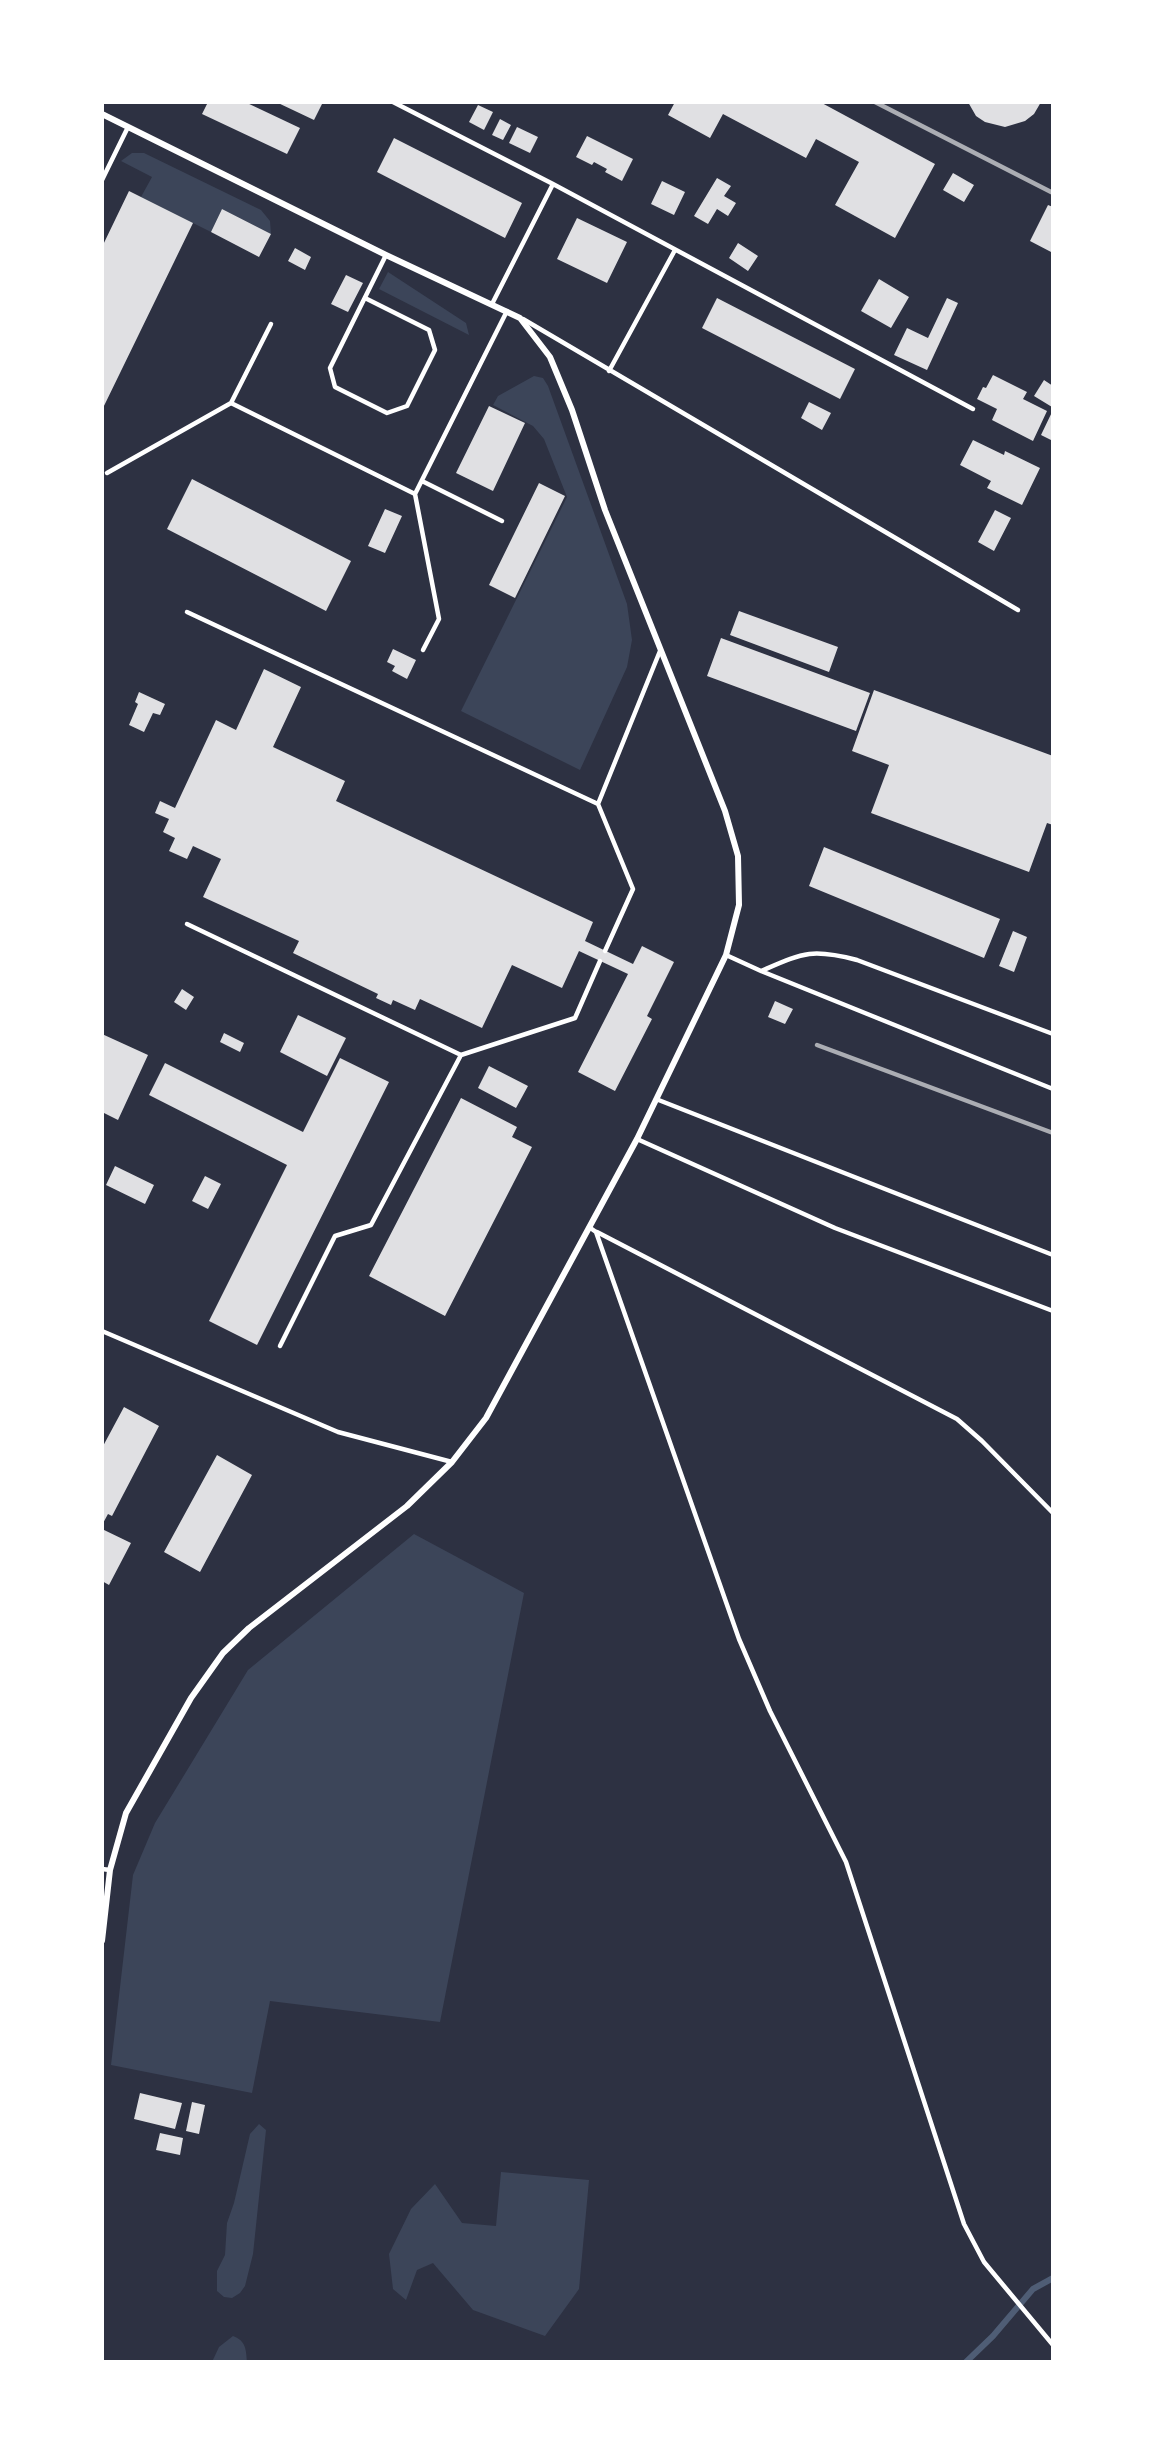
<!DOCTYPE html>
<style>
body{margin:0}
#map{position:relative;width:1155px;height:2464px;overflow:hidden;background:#2d3142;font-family:Arial,sans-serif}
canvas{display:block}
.frame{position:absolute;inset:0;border:104px solid #fff;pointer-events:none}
</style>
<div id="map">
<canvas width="1155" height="2464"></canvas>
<div class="frame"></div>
</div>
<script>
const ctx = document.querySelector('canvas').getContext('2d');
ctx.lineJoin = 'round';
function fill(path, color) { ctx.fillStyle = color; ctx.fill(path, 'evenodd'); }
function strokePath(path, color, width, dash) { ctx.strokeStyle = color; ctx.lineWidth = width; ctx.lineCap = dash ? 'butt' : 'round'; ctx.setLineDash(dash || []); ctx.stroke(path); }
fill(new Path2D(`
 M132 153H144L261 210 270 221 271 234 222 209 211 232 141 197 152 177 121 161Z
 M388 272 466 323 469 335 379 289Z
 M534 376 543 378 548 386 627 604 632 640 627 667 580 770 461 711 567 497 544 439 533 426 493 405 498 396Z
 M414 1534 524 1593 440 2022 270 2001 252 2093 111 2065 133 1875 155 1823 248 1670Z
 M259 2124 266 2130 253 2254 245 2286 240 2293 232 2298 224 2297 217 2291V2271L225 2255 227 2223 234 2203 250 2134Z
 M501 2172 589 2180 579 2289 545 2336 473 2310 433 2263 417 2270 406 2300 393 2289 389 2254 411 2209 435 2184 462 2223 496 2226Z
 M233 2336C246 2341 246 2349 247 2362H212L219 2347Z`), '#3c4559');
strokePath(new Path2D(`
 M966 2362 993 2336 1033 2289 1053 2278`), '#4f5d75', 6);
fill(new Path2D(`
 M208 102H245L300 128 287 154 202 114Z
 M276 102H323L314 120Z
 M675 102H820L935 164 895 238 835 205 859 162 816 139 806 158 723 114 710 138 668 115Z
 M968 102H1041L1034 114 1025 121 1005 127 985 122 976 116Z
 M478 105 493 112 484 130 469 122Z
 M500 119 511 125 503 140 492 135Z
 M517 127 538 137 530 153 509 143Z
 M587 136 633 159 622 181 605 172 607 169 594 162 592 165 576 157Z
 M394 138 522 203 505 238 377 172Z
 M953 173 974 185 964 202 943 190Z
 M717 178 731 186 724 196 736 203 728 216 717 209 708 224 694 216Z
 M662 181 685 192 674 215 651 204Z
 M129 191 193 223 102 410V247Z
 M1048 205 1053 207V253L1030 241Z
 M222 209 271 234 259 257 211 232Z
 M577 218 627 242 607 283 557 259Z
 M738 243 758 256 748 271 729 258Z
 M295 248 311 257 305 270 288 261Z
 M346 275 363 283 348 312 331 304Z
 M879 279 909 297 891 328 861 311Z
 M717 298 855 369 840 399 702 328Z
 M947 298 958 303 927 370 894 355 907 328 928 338Z
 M993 375 1027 392 1023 399 1047 411 1033 441 992 420 997 409 977 399 983 387 986 388Z
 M1044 380 1053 386 1052 407 1034 396Z
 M809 402 831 413 822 430 801 418Z
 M489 406 525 423 493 491 456 473Z
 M1053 410V441L1041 435Z
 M973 440 1004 455 1005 451 1040 468 1022 505 987 488 991 481 960 465Z
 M192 479 351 561 326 611 167 529Z
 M539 483 565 496 515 598 489 585Z
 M385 509 402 516 385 553 368 546Z
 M995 510 1011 518 994 551 978 542Z
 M739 611 838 647 829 672 730 635Z
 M721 638 870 693 856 731 707 676Z
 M393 649 416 660 407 679 392 671 395 666 387 662Z
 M264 669 301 687 273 747 345 781 336 801 593 922 585 941 633 964 642 946 674 962 647 1016 652 1019 615 1091 578 1072 628 974 579 951 562 988 512 965 482 1028 420 999 415 1010 393 1000 391 1005 376 998 378 994 293 953 299 941 203 897 221 859 193 846 187 859 169 851 175 838 163 832 169 819 155 813 160 801 175 808 216 720 236 730Z
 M874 690 1053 756V825L1047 823 1029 872 871 813 889 765 852 751Z
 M139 692 165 704 160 715 153 713 144 732 129 725 138 704 135 702Z
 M824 847 1000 919 984 958 809 886Z
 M1013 931 1027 937 1014 972 999 966Z
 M182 989 194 997 186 1010 174 1002Z
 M775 1001 793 1009 785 1024 768 1017Z
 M298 1015 346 1038 327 1076 280 1052Z
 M224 1033 244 1043 240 1052 220 1042Z
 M102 1034 148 1055 118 1120 102 1112Z
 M340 1058 389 1082 257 1345 209 1321 287 1165 149 1095 165 1063 303 1132Z
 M489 1066 528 1086 516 1108 478 1088Z
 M461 1098 517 1127 512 1137 532 1147 445 1316 369 1276Z
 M115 1166 154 1185 145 1204 106 1185Z
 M205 1176 221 1184 208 1209 192 1201Z
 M124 1407 159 1426 112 1516 108 1514 102 1525V1448Z
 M217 1455 252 1475 200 1572 164 1552Z
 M102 1529 131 1543 109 1585 102 1581Z
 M140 2093 182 2103 175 2129 134 2119Z
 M192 2102 205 2105 199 2134 186 2131Z
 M160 2133 183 2138 180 2155 156 2150Z`), '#e0e0e3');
strokePath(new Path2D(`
 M393 102 553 184 973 409
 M102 180 128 127
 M365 298 429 330 435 350 407 406 387 413 335 387 330 368 386 255
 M492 304 553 184
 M523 319 1018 610
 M271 324 231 403 415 494 507 311
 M609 371 675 250
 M107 473 231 403
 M422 481 502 521
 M415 494 439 619 423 650
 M187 612 598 804 660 651
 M598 804 633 889 605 951
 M187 924 461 1055 575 1018 600 961
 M726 955 761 971C803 953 811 948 857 960L1053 1034
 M761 971 1053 1089
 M656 1099 1053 1255
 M637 1139 835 1228 1053 1311
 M589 1227 596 1232 739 1639 770 1711 846 1862 964 2224 984 2262 1053 2345
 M597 1232 957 1419 982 1441 1053 1513
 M102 1331 338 1432 452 1462
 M280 1346 335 1236 371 1225 461 1055
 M102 1869 110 1870`), '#fff', 4.5);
strokePath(new Path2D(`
 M102 114 386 255 520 318 550 357 572 410 605 510 725 811 738 856 739 905 726 955 637 1139 486 1418 452 1462 407 1506 249 1628 223 1653 191 1698 126 1813 110 1870 102 1941`), '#fff', 6);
strokePath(new Path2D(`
 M875 102 1053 193
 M817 1045 1053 1133`), '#abadb3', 4.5);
</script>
